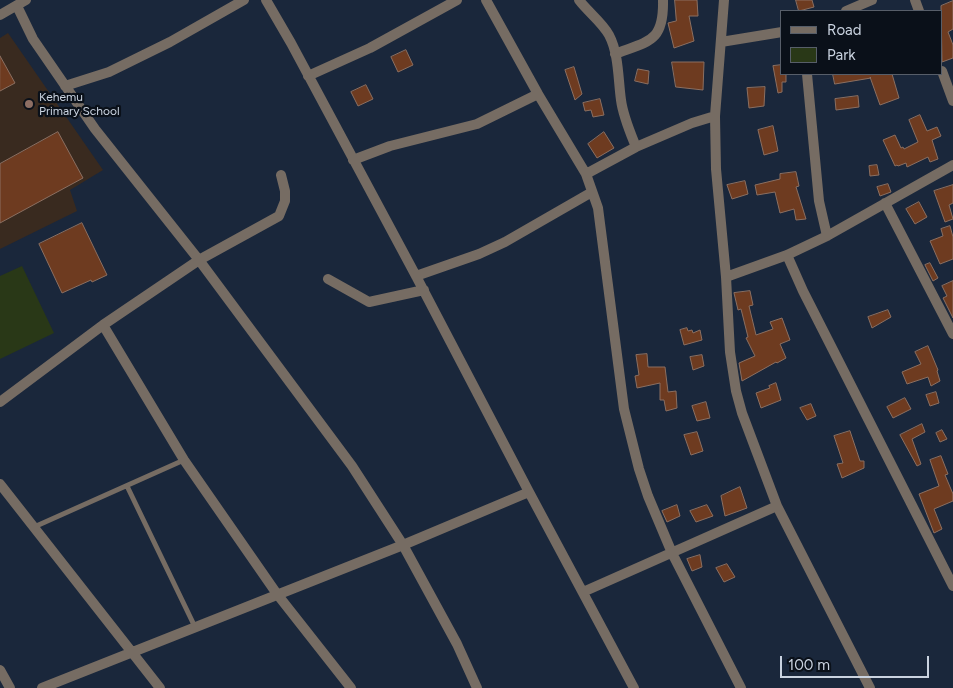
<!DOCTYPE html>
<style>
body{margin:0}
#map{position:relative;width:953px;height:688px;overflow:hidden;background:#1a273b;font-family:Figtree,sans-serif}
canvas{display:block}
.legend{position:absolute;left:780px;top:10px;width:162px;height:65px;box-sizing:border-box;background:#0a1019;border:1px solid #575e69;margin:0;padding:6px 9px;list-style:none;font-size:15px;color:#cad3e0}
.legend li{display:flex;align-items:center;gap:10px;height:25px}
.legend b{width:25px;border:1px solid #575e69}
.scale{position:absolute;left:780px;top:656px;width:149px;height:22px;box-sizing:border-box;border:2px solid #cad3e0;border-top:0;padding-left:6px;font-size:15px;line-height:18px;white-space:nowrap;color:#cad3e0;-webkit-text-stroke:4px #0a1019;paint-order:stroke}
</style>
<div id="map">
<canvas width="953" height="688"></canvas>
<ul class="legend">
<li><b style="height:6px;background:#766c63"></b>Road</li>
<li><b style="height:14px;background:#293817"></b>Park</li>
</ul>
<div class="scale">100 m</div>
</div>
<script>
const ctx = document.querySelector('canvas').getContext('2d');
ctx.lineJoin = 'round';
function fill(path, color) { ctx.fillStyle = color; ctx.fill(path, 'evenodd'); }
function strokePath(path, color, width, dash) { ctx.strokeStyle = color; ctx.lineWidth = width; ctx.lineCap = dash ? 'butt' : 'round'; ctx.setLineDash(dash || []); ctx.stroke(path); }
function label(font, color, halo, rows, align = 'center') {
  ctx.font = font + ' Figtree,sans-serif'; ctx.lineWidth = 4.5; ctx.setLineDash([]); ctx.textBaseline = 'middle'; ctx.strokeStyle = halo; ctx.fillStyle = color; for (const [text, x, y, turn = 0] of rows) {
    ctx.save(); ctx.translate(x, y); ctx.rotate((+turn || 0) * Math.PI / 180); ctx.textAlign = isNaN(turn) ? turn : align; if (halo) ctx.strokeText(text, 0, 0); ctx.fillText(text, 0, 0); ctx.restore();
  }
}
fill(new Path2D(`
 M8 33 103 170 70 190 77 211 0 249V38Z`), '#392a1f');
fill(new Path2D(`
 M22 266 54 333 0 359V276Z`), '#293817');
const building = new Path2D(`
 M675 0H697L698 16H689L694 41 674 48 668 23 676 21Z
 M796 0H812L814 7 799 11Z
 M953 1V29L948 32 953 45V58L942 62 941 6Z
 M406 50 413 65 398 72 391 57Z
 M0 56 15 83 0 91Z
 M672 62H704L703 90 676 87Z
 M782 65V74H786V82H782V92L778 93 773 66Z
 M574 67 582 94 575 100 565 70Z
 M638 69 649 71 648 84 635 81Z
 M833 74H892L899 98 880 105 870 77 871 78 835 84Z
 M366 85 373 99 358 106 351 92Z
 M765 87 764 106 749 108 747 88Z
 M858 96 859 107 836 110 835 99Z
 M600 99 604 115 593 117 591 110 585 111 583 103Z
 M920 115 927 131 937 127 941 136 932 140 938 159 930 162 928 157 907 167 906 163 898 166 897 165 895 166 883 140 895 135 901 148 903 147 904 149 918 142 909 120Z
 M773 126 778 151 764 155 758 130Z
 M58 132 83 178 0 223V164Z
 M604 132 614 148 597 158 588 144Z
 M877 165 879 175 870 176 869 166Z
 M796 172 799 186 796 187 806 219 796 220 794 209 780 213 775 192 757 195 755 185 780 179V174Z
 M745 181 748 194 732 199 727 185Z
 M888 184 891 192 880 196 877 187Z
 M953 185V203L949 205 953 219 945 222 934 191Z
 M919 202 927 217 915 224 906 209Z
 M82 223 107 275 92 282 91 280 62 293 39 244Z
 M950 226 953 237V259L940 264 930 241 943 236 941 229Z
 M930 263 938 278 933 281 925 265Z
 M953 281V318L943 298 947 296 942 286Z
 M750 291 753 305 749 306 756 335 773 329 770 322 782 318 790 340 780 344 786 358 777 363 776 362 742 381 739 363 755 356 746 338 748 337 741 309 738 310 734 293Z
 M888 310 891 317 872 328 868 317Z
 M687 328 688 331 692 330 693 333 700 330 702 340 684 345 680 330Z
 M928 346 938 370 937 371 940 381 931 386 928 377 907 384 902 372 921 364 915 352Z
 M647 354 648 367H665L668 392 676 391 677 408 666 411 664 400H660V383L637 388 635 376 639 375 636 355Z
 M702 355 704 366 693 370 690 357Z
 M776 383 781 400 761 408 756 393 770 388 769 386Z
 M936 392 939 403 930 406 926 395Z
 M905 398 911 409 893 418 887 407Z
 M706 402 710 418 697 421 692 406Z
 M811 404 816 416 807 420 800 408Z
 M922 424 925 432 912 439 921 464 917 466 900 435Z
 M942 430 947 439 940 442 936 433Z
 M850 431 860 461H864V468L842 478 837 464 843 463 834 436Z
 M697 432 703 451 691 455 684 435Z
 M941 456 948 474 945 475 953 494V501L934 509 942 529 934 533 919 494 939 486 930 460Z
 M740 487 747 508 725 516 721 496Z
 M677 505 680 516 667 522 662 511Z
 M707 505 713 516 696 522 690 511Z
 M700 555 702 567 692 571 687 559Z
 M727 564 735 577 724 582 716 568Z`);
fill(building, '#6e3b20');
strokePath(building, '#8b6f61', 1);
strokePath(new Path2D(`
 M127 486 195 627
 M34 527 184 460`), '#766c63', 5);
strokePath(new Path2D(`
 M266 0 291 43 416 276 529 492 634 688
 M486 0 538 94 586 174 598 208 624 409 639 469 648 496 672 553 741 688
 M579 0C588 12 602 22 609 35 619 54 618 79 621 100 623 116 630 132 636 147
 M724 0 715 116 716 169 726 277 730 352 736 391 742 413 777 506 870 688
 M915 0 919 11
 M17 6 33 39 95 129 199 260 352 466 403 545 457 644 477 688
 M846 11 872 0
 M0 15 26 0
 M721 42 782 32
 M615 54C649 41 664 42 663 0
 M942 71 953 101
 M807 74 819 201 827 236
 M308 76 370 48 457 0
 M65 86 109 72 170 42 244 0
 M353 160 390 146 477 124 538 94
 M586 174 636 147 692 123 715 116
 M885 203 953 334
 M787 255 803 291 953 586
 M416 276 479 254 505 242 592 192
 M726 277 787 255 827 236 953 165
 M328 279 369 302 424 290
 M103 325 184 460 277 594 351 688
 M0 402 103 325 199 260 279 216 285 201V191L281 175
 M0 484 160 688
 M583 592 777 506
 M0 670 10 688
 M42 688 403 545 529 492`), '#766c63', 10);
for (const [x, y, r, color] of [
 [29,104,5,"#8d6e63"]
]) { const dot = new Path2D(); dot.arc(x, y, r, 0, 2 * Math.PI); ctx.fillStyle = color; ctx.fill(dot); strokePath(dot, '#0a1019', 2); }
label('12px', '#cad3e0', '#0a1019', [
 ["Kehemu",39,97],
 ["Primary School",39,111]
], 'left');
</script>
